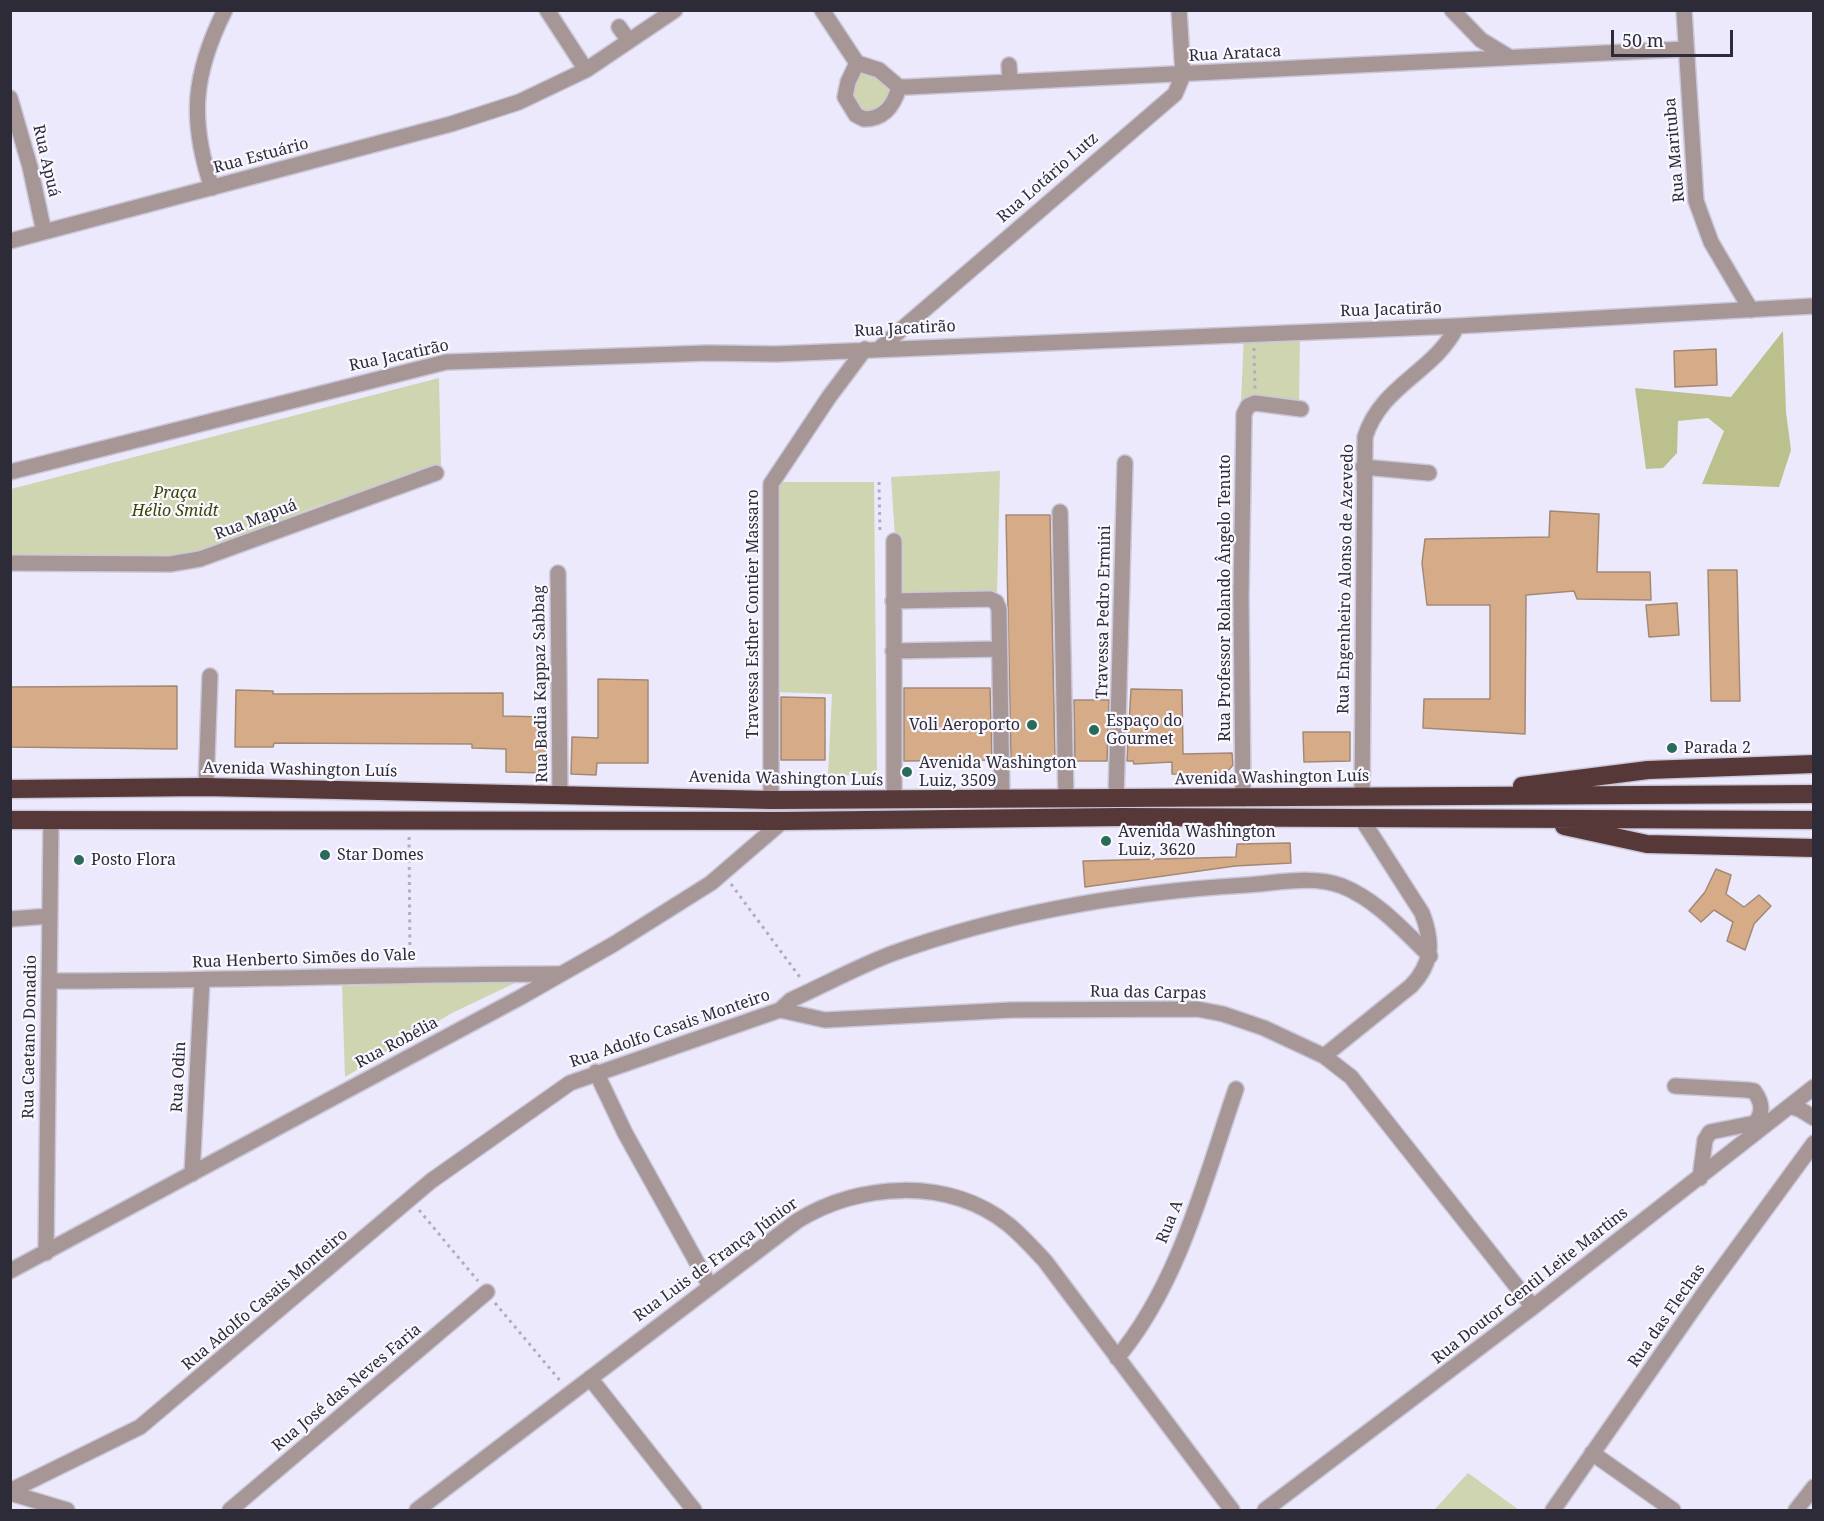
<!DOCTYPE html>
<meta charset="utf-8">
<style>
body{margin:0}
#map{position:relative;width:1824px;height:1521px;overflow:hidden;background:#ece9fd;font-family:"Noto Serif",serif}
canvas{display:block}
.frame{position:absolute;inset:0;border:12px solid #2d2b37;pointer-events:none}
.scale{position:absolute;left:1611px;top:30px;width:122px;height:27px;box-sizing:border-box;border:3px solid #2d2b37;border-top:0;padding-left:8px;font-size:18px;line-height:21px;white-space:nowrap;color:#2d2b37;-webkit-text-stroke:4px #f9f8ff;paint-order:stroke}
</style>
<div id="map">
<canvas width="1824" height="1521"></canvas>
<div class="frame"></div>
<div class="scale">50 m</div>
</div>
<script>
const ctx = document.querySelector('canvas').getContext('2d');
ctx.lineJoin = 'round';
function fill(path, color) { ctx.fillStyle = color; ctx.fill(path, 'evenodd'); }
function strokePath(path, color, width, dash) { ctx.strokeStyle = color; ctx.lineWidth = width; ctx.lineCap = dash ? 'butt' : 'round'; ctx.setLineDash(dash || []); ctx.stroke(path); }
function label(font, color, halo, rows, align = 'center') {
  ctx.font = font + ' "Noto Serif",serif'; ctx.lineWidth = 4.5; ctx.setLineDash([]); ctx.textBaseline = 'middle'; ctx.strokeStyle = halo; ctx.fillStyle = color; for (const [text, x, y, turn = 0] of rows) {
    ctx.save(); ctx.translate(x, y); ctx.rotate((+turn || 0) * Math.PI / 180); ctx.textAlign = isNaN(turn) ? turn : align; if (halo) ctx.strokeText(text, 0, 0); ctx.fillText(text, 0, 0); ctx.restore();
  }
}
fill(new Path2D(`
 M866 72H873L892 90 885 109 865 113 854 105 851 85 860 74Z
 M1244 335 1300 337 1299 402 1241 401Z
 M439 378 441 466 318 506 186 556 11 557V489Z
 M1000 471 997 594 899 596 891 477Z
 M779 482H874L877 776 828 775 832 694 774 692Z
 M459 982 515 983 452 1013 345 1077 342 986Z
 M1468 1473 1519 1510H1434Z`), '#cfd4b1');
fill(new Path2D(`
 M1783 331 1786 412 1791 450 1779 487 1702 484 1724 431 1708 418 1678 421 1677 453 1663 468 1646 469 1635 388 1731 397Z`), '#bbc08d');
const building = new Path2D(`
 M1716 349 1717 385 1675 387 1674 351Z
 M1550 511 1599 514 1597 572H1650L1651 600 1577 599 1574 591 1526 595 1525 734 1423 728 1424 699H1490V605H1427L1422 563 1425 539 1549 537Z
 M1006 515H1050L1055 759 1011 758Z
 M1708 570H1737L1740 701H1711Z
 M1677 603 1679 635 1649 637 1646 605Z
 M598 679 648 680V763H597L596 775 571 774 572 737 598 738Z
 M177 686V749L10 747V687Z
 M904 688H990L992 760 904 761Z
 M1131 689 1182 690 1183 754 1232 753 1233 765 1224 775 1172 774V762L1134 764 1133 761H1127Z
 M236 690 273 691V694L503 693V716L546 717 545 773 506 772V749L472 748V744L274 743 273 747H235Z
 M781 697 825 698V760H781Z
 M1074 700H1109L1107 761H1075Z
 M1303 732H1350V761L1304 762Z
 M1290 843 1291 863 1235 866 1085 887 1083 861 1236 857 1237 844Z
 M1716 869 1731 875 1726 894 1744 907 1759 895 1771 906 1754 924 1745 950 1727 941 1733 922 1714 910 1701 922 1689 911 1705 892Z`);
fill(building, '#d6ac88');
strokePath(building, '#a38974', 1.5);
const minor = new Path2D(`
 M547 10 586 70
 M822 10 857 63
 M1452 10 1481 40 1509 57
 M1684 10 1696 201 1711 242 1751 310
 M619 27 629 41
 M857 63 879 70 899 87H907L1686 49
 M857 63 848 82 845 97 856 115 864 119C885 119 894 105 899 87
 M1009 65 1010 81
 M10 98 30 167 44 232
 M212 188C189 120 193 74 225 10
 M10 241 451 124 519 102 586 70 675 10
 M881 347 1175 94 1183 75 1179 10
 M1363 467 1429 473
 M10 472 446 362 708 353 776 354 1457 326 1814 306
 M1060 512 1066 799
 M894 541V800
 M10 563 170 564 200 559 436 473
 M558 573 560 795
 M893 601 990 599 996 602 999 609 1002 799
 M893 651 998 649
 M206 787 210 676
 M1362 797 1365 437C1381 385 1435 372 1457 326
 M1116 799 1125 463
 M1243 799 1241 596 1244 414 1248 406 1255 403 1301 409
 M771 800V484L829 397 865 349
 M10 919 50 916
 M49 981C219 981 389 974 559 974
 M780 1010 825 1020 1011 1010 1197 1009 1223 1014 1264 1028 1324 1056 1351 1077 1533 1307
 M1324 1056 1411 986C1433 963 1433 942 1422 913L1361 818
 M596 1072 625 1133 710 1286
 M1675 1086 1747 1090 1754 1091C1762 1102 1764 1112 1755 1123L1710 1132 1705 1140 1700 1178
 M1790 1106 1801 1110 1814 1118
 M192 1174 202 981
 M46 1253 51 820
 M10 1271 521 997 614 944 711 883 783 821
 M1117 1358C1179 1284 1205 1179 1236 1089
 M590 1378 694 1510
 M1592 1453 1673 1510
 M10 1491 140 1427 431 1181 570 1083 780 1010 791 1000C824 985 857 967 891 954 1004 913 1127 892 1247 885 1277 883 1312 875 1342 886 1377 900 1404 931 1430 956
 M10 1493 67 1510
 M230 1510 487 1292
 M417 1510 797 1221C859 1182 949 1177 1009 1225 1022 1236 1034 1249 1045 1261L1232 1510
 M1265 1510 1533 1307 1814 1087
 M1553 1510 1705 1292 1814 1143
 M1796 1510 1814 1487`);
const highway = new Path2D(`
 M1522 786 1648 770 1814 764
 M10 789 206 787 771 800 1814 794
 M10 820 783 821 1120 817 1814 820
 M1564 826 1647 844 1814 848`);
strokePath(minor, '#cac7d9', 18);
strokePath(highway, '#cac7d9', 21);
strokePath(new Path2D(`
 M1254 348 1255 389
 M879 482 880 534
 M409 837 410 959
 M731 884 802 980
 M419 1210 478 1281
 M495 1303 562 1383`), '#b0adbf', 3, [3, 4.5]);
strokePath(minor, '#a79696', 15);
strokePath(highway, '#573838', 18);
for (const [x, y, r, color] of [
 [1032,725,6,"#296a5a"],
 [1094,730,6,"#296a5a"],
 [1672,748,6,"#296a5a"],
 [907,772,6,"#296a5a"],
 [1106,841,6,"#296a5a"],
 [325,855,6,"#296a5a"],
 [79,860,6,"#296a5a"]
]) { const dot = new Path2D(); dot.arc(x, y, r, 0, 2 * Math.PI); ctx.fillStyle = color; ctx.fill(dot); strokePath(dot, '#f9f8ff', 2); }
label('16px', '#2d2b37', '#f9f8ff', [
 ["Rua Arataca",1235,54,-3],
 ["Rua Marituba",1675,150,-95],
 ["Rua Estuário",261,156,-15],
 ["Rua Apuá",46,161,77],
 ["Rua Lotário Lutz",1048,178,-41],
 ["Rua Jacatirão",1391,310,-2],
 ["Rua Jacatirão",905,329,-3],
 ["Rua Jacatirão",399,356,-12],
 ["Rua Mapuá",256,520,-21],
 ["Rua Engenheiro Alonso de Azevedo",1346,579,-89],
 ["Rua Professor Rolando Ângelo Tenuto",1225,598,-90],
 ["Travessa Pedro Ermini",1104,612,-89],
 ["Travessa Esther Contier Massaro",753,614,-90],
 ["Rua Badia Kappaz Sabbag",541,684,-91],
 ["Avenida Washington Luís",300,770,1],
 ["Avenida Washington Luís",1272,778,-1],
 ["Avenida Washington Luís",786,779,1],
 ["Rua Henberto Simões do Vale",304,959,-2],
 ["Rua das Carpas",1148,993,1],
 ["Rua Adolfo Casais Monteiro",670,1029,-19],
 ["Rua Caetano Donadio",30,1037,-89],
 ["Rua Robélia",397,1043,-28],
 ["Rua Odin",179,1077,-87],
 ["Rua A",1170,1222,-68],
 ["Rua Luis de França Júnior",716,1260,-36],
 ["Rua Doutor Gentil Leite Martins",1530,1286,-38],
 ["Rua Adolfo Casais Monteiro",265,1300,-40],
 ["Rua das Flechas",1667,1316,-55],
 ["Rua José das Neves Faria",347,1388,-40]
]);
label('italic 16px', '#3e4203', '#f9f8ff', [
 ["Praça",175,493],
 ["Hélio Smidt",175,511]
]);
label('16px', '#2d2b37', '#f9f8ff', [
 ["Espaço do",1106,721],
 ["Gourmet",1106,739],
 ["Voli Aeroporto",1020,725,"right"],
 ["Parada 2",1684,748],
 ["Avenida Washington",919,763],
 ["Luiz, 3509",919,781],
 ["Avenida Washington",1118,832],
 ["Luiz, 3620",1118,850],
 ["Star Domes",337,855],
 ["Posto Flora",91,860]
], 'left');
</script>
